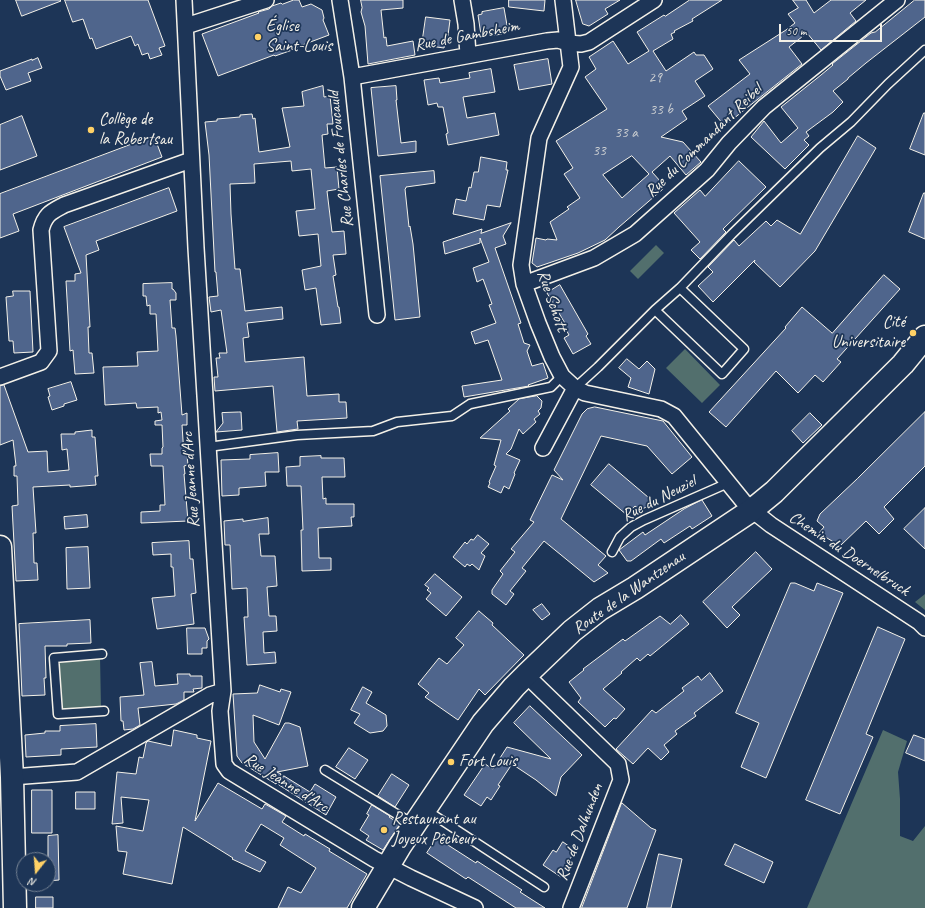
<!DOCTYPE html>
<meta charset="utf-8">
<style>
body{margin:0}
#map{position:relative;width:925px;height:908px;overflow:hidden;background:#1d3557;font-family:Caveat,sans-serif}
canvas{display:block}
.north{position:absolute;left:16px;top:852px;width:40px;height:40px;box-sizing:border-box;background:#1d3557;border:1px solid #738091;border-radius:50%;rotate:197deg;font-size:11px;font-weight:700;line-height:16px;text-align:center;color:#f4f1e8}
.north::after{content:'';display:block;margin:auto;width:14px;height:18px;background:#ffd166;clip-path:polygon(50% 0,100% 100%,50% 72%,0 100%)}
.scale{position:absolute;left:779px;top:24px;width:103px;height:18px;box-sizing:border-box;border:2px solid #f4f1e8;border-top:0;padding-left:5px;font-size:12px;line-height:14px;white-space:nowrap;color:#f4f1e8;-webkit-text-stroke:3px #1d3557;paint-order:stroke}
</style>
<div id="map">
<canvas width="925" height="908"></canvas>
<div class="north">N</div>
<div class="scale">50 m</div>
</div>
<script>
const ctx = document.querySelector('canvas').getContext('2d');
ctx.lineJoin = 'round';
function fill(path, color) { ctx.fillStyle = color; ctx.fill(path, 'evenodd'); }
function strokePath(path, color, width, dash) { ctx.strokeStyle = color; ctx.lineWidth = width; ctx.lineCap = dash ? 'butt' : 'round'; ctx.setLineDash(dash || []); ctx.stroke(path); }
function label(font, color, halo, rows, align = 'center') {
  ctx.font = font + ' Caveat,sans-serif'; ctx.lineWidth = 3.5; ctx.setLineDash([]); ctx.textBaseline = 'middle'; ctx.strokeStyle = halo; ctx.fillStyle = color; for (const [text, x, y, turn = 0] of rows) {
    ctx.save(); ctx.translate(x, y); ctx.rotate((+turn || 0) * Math.PI / 180); ctx.textAlign = isNaN(turn) ? turn : align; if (halo) ctx.strokeText(text, 0, 0); ctx.fillText(text, 0, 0); ctx.restore();
  }
}
fill(new Path2D(`
 M656 245 664 253 638 279 630 271Z
 M685 349 720 385 702 403 666 368Z
 M925 594V610L915 602Z
 M100 656 101 708 61 711 58 661Z
 M883 730 907 741 898 772 900 799V836L913 841 925 826V908H807Z`), '#526f6d');
const building = new Path2D(`
 M16 0H60L61 1 22 16Z
 M65 0H148L165 46 159 48 162 55 150 59 148 53 142 55 138 44 135 46 131 36 96 49 92 38 90 39 83 19 73 22Z
 M294 0H299L302 7 311 4 322 10 324 18 323 20 329 35 297 47 298 48 275 56 274 55 218 76 202 34 259 13 258 12 269 9 272 6 281 3 282 4Z
 M361 0H403V8L381 10 384 38 386 37 387 46 413 41 415 55 368 64 365 26 361 12 362 8Z
 M509 0H545L544 11 509 7Z
 M576 0H620L605 9 608 14 589 26 583 24Z
 M690 0H722L692 19 693 21 674 31 675 32 671 34 673 39 653 51 666 71 694 52 696 55H704L713 69 695 81 705 96 682 111 687 119 661 137 683 142 701 162 686 175 670 156 652 172 661 182 659 184 663 189 619 227 605 240 578 253 537 267 532 263 536 238 546 240 547 239 557 240 550 222 569 209 567 207 580 198 564 174 573 168 556 141 607 109 585 77 596 69 589 57 613 41 628 64 649 51 637 32 664 15 665 16ZM632 156 649 174 622 198 603 175Z
 M793 0H806L814 13 831 0H866L850 13 856 21 821 50 807 33 789 47 802 64 728 123 727 121 723 124 708 106 750 74 739 60 786 30 795 23 788 14 798 8Z
 M915 0H925V17L866 63 848 78V79L833 91 843 102 833 112 806 132 809 136 804 140 809 145 785 169 751 137 764 121 781 143 798 128 781 107 821 75 833 65 832 64 871 33 875 32Z
 M504 8 508 31 502 32V34L489 36 488 34 481 35 478 15 482 14V12Z
 M426 17 450 20 447 43H445L444 48 422 45Z
 M38 58 42 68 28 73 31 81 6 90 0 76V71L32 59V60Z
 M548 59 552 84 519 90 514 65Z
 M491 69 495 92 463 97 467 118 495 113 499 135 448 145 446 134 448 133 443 107H438L437 103 428 105 424 80 439 78 440 83 470 78 469 73Z
 M323 86 324 97 330 96 333 124H327L328 134 322 135 325 168 337 167 339 189 327 191 332 232 344 231 346 254 333 255 336 275 333 276 338 307H339L341 323 321 325 316 288 305 290 302 270 321 266 318 234 299 236 296 211 315 209 311 169 292 171 291 161 254 164 255 183 230 184 231 214 235 269H240L245 311 282 307 283 319 247 323 249 337 243 338 245 362 304 357 307 396 339 394V402H346L347 418 297 421 298 429 277 432 273 386 215 391 214 377H218L216 358H220L219 353H227L221 310 211 312 209 297 218 296 216 272H215L209 155 205 122 217 121V119L240 117V115L252 114 253 119 255 118 259 152 290 147 282 108 304 106 302 92Z
 M396 86 397 100H396L401 143 416 141V152L378 156 371 88Z
 M924 113H925V155L910 149Z
 M22 116 37 156 0 170V125Z
 M154 136 162 157 13 214 19 231 0 238V194Z
 M858 136 876 148 815 251 780 287 754 262 755 260 713 302 698 286 713 272 708 267 734 240 739 246 766 221 771 226 777 220 800 234Z
 M481 157 507 162 506 170H508L500 207 487 205 484 220 453 214 456 199 466 201 469 187 471 188 474 172H478Z
 M739 161 766 187 723 229 726 232 700 259 691 250 700 242 674 213 700 190 705 196Z
 M434 171 435 183 406 187V188L405 189 409 227 410 226 413 244 420 317 395 320 380 176Z
 M169 188 177 211 96 241 99 250 86 255 90 327H88L89 353H92L94 373 75 374 73 350 70 351 66 281H75V274L81 273 64 227Z
 M924 193H925V239L909 232Z
 M511 223 503 236 506 244 495 248 521 323 518 324 524 343 530 345 527 351 532 366 543 363 548 378 528 385 529 386 464 397 462 386 502 380 488 340 475 344 471 332 496 323 489 305 492 304 483 279 477 282 473 268 489 262 480 238V243L445 254 443 242 482 229 481 233Z
 M884 275 900 289 837 359 841 362 823 382 815 375 798 393 776 371 726 427 709 412 786 328 785 327 802 307 832 333Z
 M172 283V289H173L176 293V300H170L172 328H175L176 336 182 415 187 413V425H182L184 455H187L188 465 184 466 185 474H184L188 521 141 523V512L160 511V505H165L163 466H151L150 454H162V448L163 447 162 425H155V421L162 420 161 412 158 413V407L137 408 136 403 105 405 103 367 138 366 137 352 158 351 156 314H150V305L147 306 146 296H143V284Z
 M560 285 588 334 586 336 591 344 573 354 564 338 569 335 564 326 566 325 547 293Z
 M13 291H30L33 352 14 353 13 341H9L6 297 13 296Z
 M627 359 639 369 647 361 655 369 649 394 628 387 631 378 619 368Z
 M71 382 77 400 64 404V406L52 410 48 397 50 396 48 389Z
 M4 385 28 452 47 451 48 472 69 470 67 449 62 450 61 434H75V432L92 430V437H95L98 476H95L96 485 70 487V485L33 487 36 533H33L34 563H37L38 580 16 581 12 506 18 505 17 476H14V466H16L13 440 0 445V386Z
 M537 396 542 401 541 408 538 411 540 414 534 419 536 422 523 434 519 429 511 449 506 454 520 460 514 473 515 474 509 489 504 486 501 493 488 487 490 483 489 482 496 466 494 465 501 440 480 438 510 411 508 409 519 399Z
 M595 407 663 421 692 457 672 474 647 446 601 436 561 519 606 556 598 565 608 573 594 582 544 541 522 568 526 571 510 591 514 594 506 605 492 594V590L503 574 500 571 515 552 511 549 534 522 530 520 552 475 563 480 554 470 582 414 587 409Z
 M239 412H241L242 430 216 432 223 423 222 413Z
 M925 412V466L884 507 894 519 879 534 866 521 840 546 819 533 824 527 817 521 820 514 857 479Z
 M810 413 822 425 803 443 792 431Z
 M278 453 279 472H265L266 486 239 488V495L222 496 221 460 250 459V455Z
 M321 456V458H344L345 477H322L323 499 326 498V504H354V517H351L352 526 318 528 319 558H331V570L302 571 301 530H303L301 486H287L286 467 300 466V457Z
 M609 464 655 503 640 510 635 506 627 515 591 485Z
 M702 500 712 516 692 529 690 526 664 543 661 539 631 561H627L619 550 643 532 645 535 684 509Z
 M925 508V549L904 529Z
 M87 515 88 527 65 529 64 517Z
 M268 518 269 534H259L261 556H275L277 586 267 587 269 616H276L277 631 263 632 264 653 275 652 276 663 247 665 244 617H248L247 588 232 589 230 545H225L224 521 243 519V521Z
 M478 535 489 544 481 553 485 556 479 570 472 564 470 566 467 564 465 567 453 557 465 542 467 544 471 539 473 540Z
 M189 541 190 559H193L196 593 191 594 194 624 157 629 152 598 175 596 173 567H171V554L153 555 152 543Z
 M88 547 90 588 67 589 66 548Z
 M756 552 772 569 732 607 740 615 727 628 703 602Z
 M435 574 462 597 446 616 426 599 431 593 427 590 429 588 425 585Z
 M791 583H795L814 591 817 583 843 593 766 778 741 767 759 723 736 713Z
 M542 604 550 614 542 620 533 610Z
 M479 611 493 623 492 625 524 655 485 695 479 689 458 720 425 697 429 693 418 684 439 658 447 664 464 645 456 638Z
 M681 615 689 624 650 656 648 654 640 661 637 658 621 672 622 673 603 689 625 709 616 719 614 718 605 727 578 702 581 698 569 682 584 670 583 669 623 639 625 641 660 616 670 624Z
 M90 620 91 643 67 644V646H45L46 678H44L45 695 22 696 19 624Z
 M878 627 905 639 866 734 873 737 840 814 806 800Z
 M187 628H205L209 639 207 641V648H202V654H188Z
 M152 662 155 686 178 684 177 674H190V676H202V688L193 689 194 692H184V700L176 704 138 708 140 725 133 729 124 730 123 721H121L120 697 144 695 140 663Z
 M710 673 723 691 694 713 696 716 675 731 677 734 664 745 669 752 661 760 648 748 633 764 616 749 652 710 656 713 684 691 682 688 698 676 701 680Z
 M260 685 280 692 281 689 291 692 279 725 253 715 254 742 265 759 285 723H289L300 727 308 766 277 772 281 774 276 784 242 763 237 756 233 694 257 693Z
 M363 687 372 692 366 703 386 715 387 726 383 731 370 733 354 723 360 714 351 710Z
 M530 706 582 755 561 777 556 796 536 780 512 764 498 785 500 786 491 800 487 797 481 806 464 795 485 764 493 769 507 747 551 759 514 723Z
 M96 724 97 747 61 749V755L26 757 25 735 45 733V731H60V726Z
 M174 730 197 735V738L211 741 195 821 218 783 262 809 265 804 286 816 282 822 304 836 305 834 330 849 329 851 367 874 347 908H278L288 887 301 893 316 868 280 845 284 838 261 824 245 851 266 862 260 872 232 859 233 858 183 827 172 884 123 874 127 852 118 851 116 826 143 831 149 800 121 797 123 823 112 824 117 772 136 774 139 757 143 758 146 743 148 741 171 746Z
 M914 735 925 739V761L906 753Z
 M349 748 368 760 355 779 336 767Z
 M392 774 409 785 395 807 378 796Z
 M284 776 310 792 315 784 336 797 326 815 279 785Z
 M32 790H52V833H32Z
 M76 792H95V809H76Z
 M622 803 651 828 656 830 646 857 627 908H582Z
 M372 805 390 816 389 817 400 824 383 850 366 840 369 836 360 830 369 815 367 814Z
 M58 835 59 880 48 881V836Z
 M437 838 476 863 477 861 522 890 520 892 545 908H516L468 877 466 879 427 853Z
 M563 842 576 851 569 860 571 862 561 877 543 865 553 850 556 852Z
 M735 844 773 862 764 883 725 865Z
 M659 854 682 859 671 908H647Z
 M36 897H53V908H36Z`);
fill(building, '#4f658c');
strokePath(building, '#f4f1e8', 1);
const lane = new Path2D(`
 M655 310 722 374 744 349 680 288
 M575 388 598 367 655 310 680 288 732 234 820 148 851 122 888 84 925 50
 M208 447 297 435 373 431 397 422 452 416 470 404 551 387 562 376
 M612 552 620 537 631 527 644 520 728 483
 M102 654 54 658 58 714 104 711
 M325 770 377 802 413 824
 M426 810 544 887`);
const street = new Path2D(`
 M184 0 196 248 223 691 220 711 224 764 229 771 374 859 411 878 475 908
 M340 0 352 77 377 315
 M462 0 466 24 468 55
 M563 0 571 67 539 138 521 265 524 284 538 323 552 357 562 376 575 388 585 393 661 409 674 416 743 501 752 510 771 525 919 622 925 628
 M186 26 266 0
 M352 77 547 41 558 40 568 43 581 44 589 42 654 0
 M524 284 594 258 635 234 707 170 729 143 764 107 897 0
 M0 377 41 362 49 351 41 230C45 214 51 212 64 205L191 160
 M543 448 575 388
 M526 675 618 764 621 780 571 908
 M12 777 77 772 210 695 223 691`);
const secondary = new Path2D(`
 M0 547 12 777 15 908
 M363 908 400 846 483 723 514 687 526 675 572 631 600 609 635 588 752 510 774 492 903 364 925 337`);
strokePath(lane, '#f4f1e8', 11);
strokePath(street, '#f4f1e8', 18);
strokePath(secondary, '#f4f1e8', 25);
strokePath(lane, '#1d3557', 8);
strokePath(street, '#1d3557', 15);
strokePath(secondary, '#1d3557', 22);
for (const [x, y, r, color] of [
 [258,37,4,"#ffd166"],
 [91,130,4,"#ffd166"],
 [913,333,4,"#ffd166"],
 [451,762,4,"#ffd166"],
 [384,830,4,"#ffd166"]
]) { const dot = new Path2D(); dot.arc(x, y, r, 0, 2 * Math.PI); ctx.fillStyle = color; ctx.fill(dot); strokePath(dot, '#1d3557', 1.5); }
label('15px', '#cbced1', null, [
 ["29",655,78],
 ["33 b",661,110],
 ["33 a",626,133],
 ["33",599,151]
]);
label('17px', '#f4f1e8', '#1d3557', [
 ["Église",266,27],
 ["Saint-Louis",266,47],
 ["Collège de",99,120],
 ["la Robertsau",99,140],
 ["Cité",905,323,"right"],
 ["Universitaire",905,343,"right"],
 ["Fort Louis",459,762],
 ["Restaurant au",392,820],
 ["Joyeux Pêcheur",392,840]
], 'left');
label('17px', '#f4f1e8', '#1d3557', [
 ["Rue de Gambsheim",467,36,-11],
 ["Rue du Commandant Reibel",704,141,-44],
 ["Rue Charles de Foucauld",341,159,-96],
 ["Rue Schott",552,301,71],
 ["Rue Jeanne d'Arc",191,480,-94],
 ["Rue du Neuziel",659,499,-27],
 ["Chemin du Doernelbruck",849,554,33],
 ["Route de la Wantzenau",629,593,-35],
 ["Rue Jeanne d'Arc",286,783,32],
 ["Rue de Dalhunden",580,832,-69]
]);
</script>
